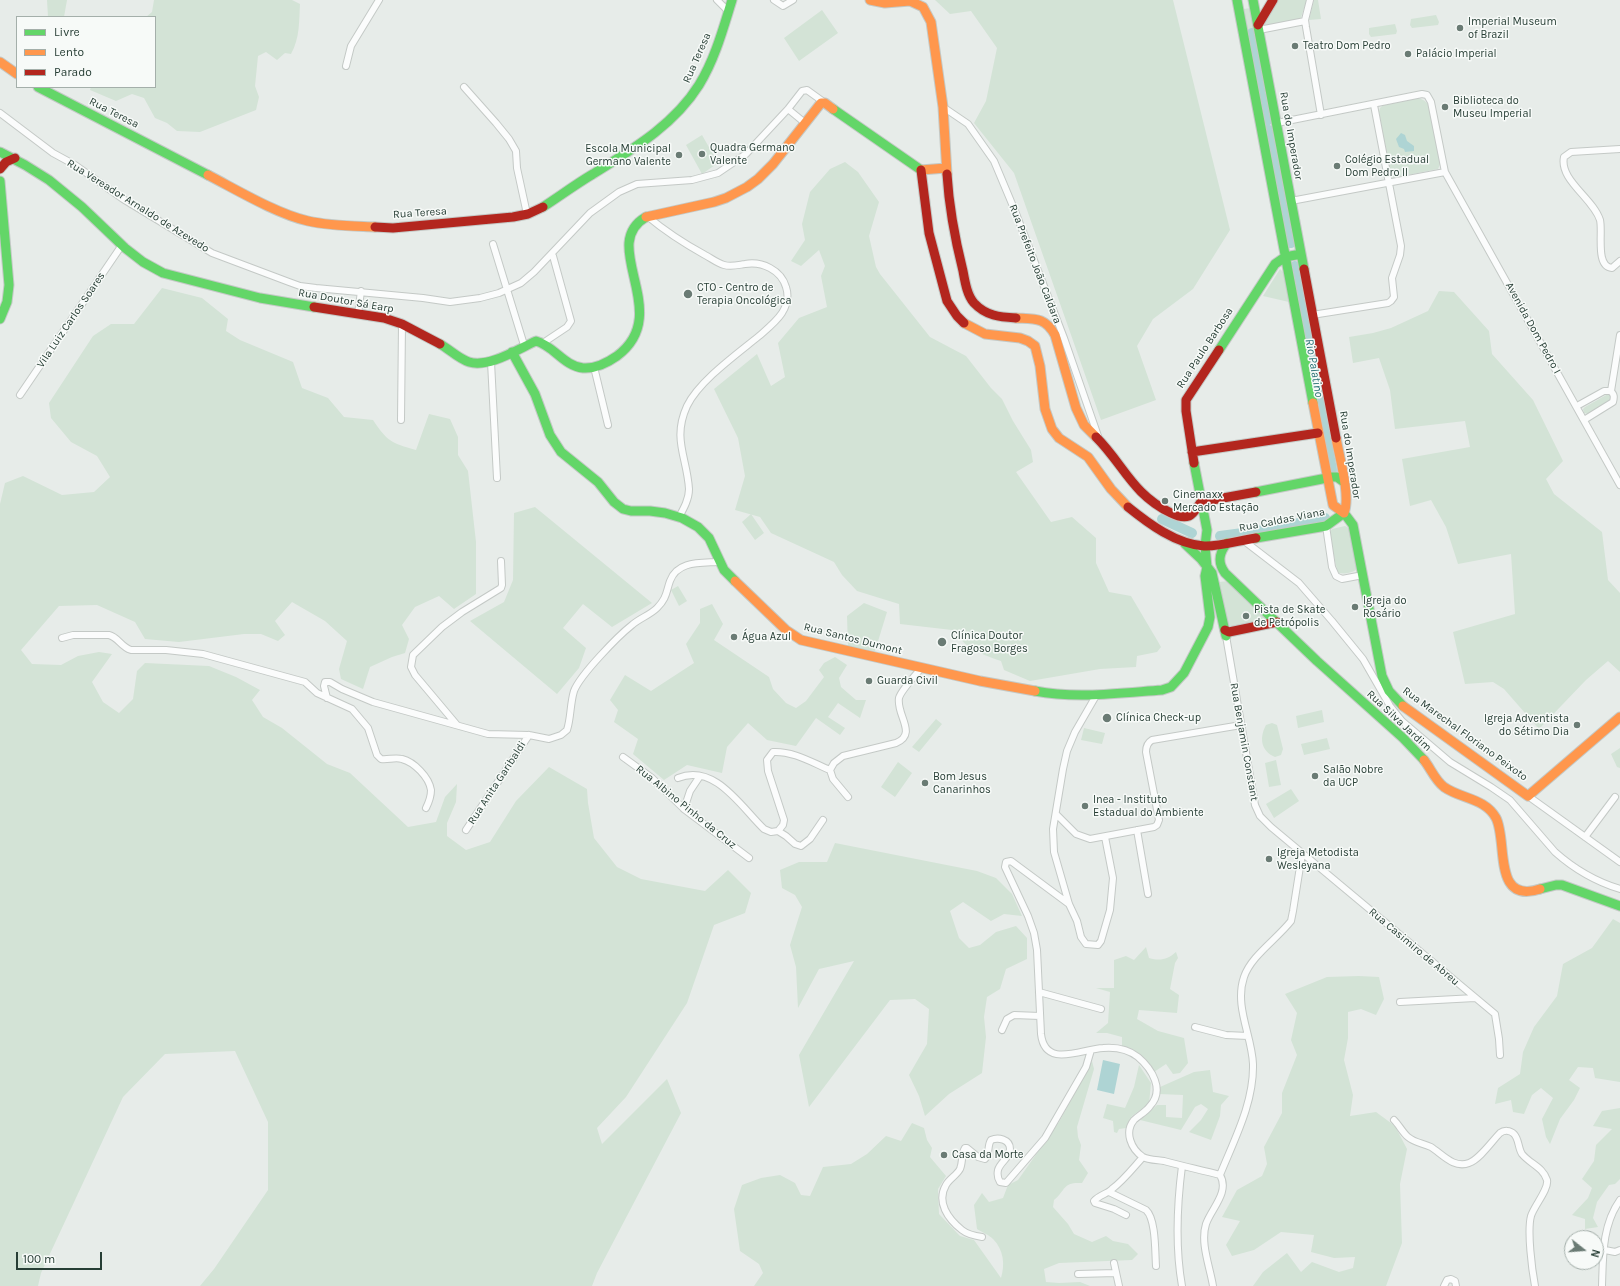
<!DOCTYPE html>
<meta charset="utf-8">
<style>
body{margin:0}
#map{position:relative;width:1620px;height:1286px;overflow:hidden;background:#e7ece9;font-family:Karla,sans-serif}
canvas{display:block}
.legend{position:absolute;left:16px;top:16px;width:140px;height:72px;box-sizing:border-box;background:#f7faf8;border:1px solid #a4afaa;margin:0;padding:5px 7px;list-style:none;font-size:12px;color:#273e35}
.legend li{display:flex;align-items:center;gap:8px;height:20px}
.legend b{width:20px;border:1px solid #a4afaa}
.north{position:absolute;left:1564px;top:1230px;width:40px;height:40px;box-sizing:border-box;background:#f7faf8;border:1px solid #a4afaa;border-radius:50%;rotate:107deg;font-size:11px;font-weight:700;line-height:16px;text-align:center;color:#273e35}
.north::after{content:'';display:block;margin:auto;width:14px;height:18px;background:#6a7b74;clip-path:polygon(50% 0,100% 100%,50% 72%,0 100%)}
.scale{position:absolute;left:16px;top:1252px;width:86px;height:18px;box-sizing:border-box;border:2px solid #273e35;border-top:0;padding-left:5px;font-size:12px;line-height:14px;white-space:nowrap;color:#273e35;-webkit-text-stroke:3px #f7faf8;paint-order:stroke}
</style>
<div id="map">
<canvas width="1620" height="1286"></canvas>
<ul class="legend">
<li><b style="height:5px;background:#63d668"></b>Livre</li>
<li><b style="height:5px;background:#ff974d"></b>Lento</li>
<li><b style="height:5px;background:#b3261e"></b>Parado</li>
</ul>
<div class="north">N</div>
<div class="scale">100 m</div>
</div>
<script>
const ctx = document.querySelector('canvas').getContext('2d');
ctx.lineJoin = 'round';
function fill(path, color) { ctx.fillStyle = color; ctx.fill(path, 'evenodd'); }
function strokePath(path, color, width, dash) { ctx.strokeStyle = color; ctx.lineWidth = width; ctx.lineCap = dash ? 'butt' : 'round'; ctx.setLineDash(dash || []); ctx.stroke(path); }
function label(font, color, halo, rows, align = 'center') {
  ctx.font = font + ' Karla,sans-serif'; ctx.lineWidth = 3; ctx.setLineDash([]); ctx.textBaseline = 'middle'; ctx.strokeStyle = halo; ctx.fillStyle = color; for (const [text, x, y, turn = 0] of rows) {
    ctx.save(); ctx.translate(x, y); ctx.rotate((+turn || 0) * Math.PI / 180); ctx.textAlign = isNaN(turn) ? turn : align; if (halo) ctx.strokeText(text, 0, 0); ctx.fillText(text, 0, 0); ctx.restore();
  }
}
fill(new Path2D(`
 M47 0H67L64 17H48Z
 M154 0H292L300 4C299 21 300 38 291 54L285 53 277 60 266 52 258 56 255 86 259 97 256 110 200 132 177 131 167 123 155 118 144 98 132 94 116 101 90 90 91 87H155V17H146L152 12Z
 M935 0H1173L1230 230 1193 289 1153 319 1137 346 1156 400 1101 420 1014 173 974 123 986 101 997 48 971 11 950 14Z
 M1276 0H1307L1300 20 1265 27 1264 22Z
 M1314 0H1318L1321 19 1309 20Z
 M1250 8 1255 33 1248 34 1244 9Z
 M822 10 838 33 799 61 784 38Z
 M1436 15 1439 22 1438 25 1412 28 1410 25 1411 19Z
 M1395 24 1397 31 1396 34 1371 37 1369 34V28Z
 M1417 98C1423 99 1426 101 1429 106L1440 164 1438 169 1392 178 1390 173 1379 112 1380 108 1383 105Z
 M702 135 718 163 702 174 686 145Z
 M845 162 858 172 879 202 869 236 876 267 880 274 930 337 966 356 991 388 1002 399 1013 421 1031 450 1033 462 1016 472 1051 522 1072 517 1096 538V563L1109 592 1131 596 1157 640 1161 647 1157 652 1137 656 1136 667 1100 669 1030 681 1004 670 1001 661C976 652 969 650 952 630L900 624 899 604 857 591 842 575 834 562 771 533 760 517 735 510 745 476 738 438 714 389 757 354 771 386 785 377 778 343 799 318 827 307 821 276 825 266 819 250 801 266 791 261 805 240 802 224 810 192 830 169Z
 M1280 269 1283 272 1289 302 1263 296Z
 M162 288 202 298 228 319 226 331 240 340 293 362 302 388 328 398 344 417 373 420C387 441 391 443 416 450L429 414 450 419 458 437V455L468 471 476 542V594L454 609 439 596 415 607 402 625 409 639 405 653 392 657 370 667 363 689 341 679 339 669 347 641 325 621 292 602 275 621 285 635 278 641 261 634H244L179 642 145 639 135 622 97 605 59 606 21 650 32 664 61 665 78 656 99 652 112 654 92 682 103 702 119 713 133 699 137 671 145 663 209 666 236 677 260 690 252 700 263 717 282 728 327 764 350 773 408 827 436 822 445 797 457 784 456 802 447 823V836L466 850 490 842 516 801 549 767 587 789 588 803 594 838 617 867 641 879 705 891 728 870 751 893 745 913 714 925 687 1003 626 1097 597 1128 602 1144 667 1079 681 1113 597 1273 592 1286H200L214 1269 268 1190V1122L235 1051 165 1054 123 1097 41 1273 38 1286H0V504L5 483 23 476 62 495 94 492 110 477 97 456 71 442 51 418 49 403 93 336 111 324H134Z
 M1439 291 1454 292 1489 331 1492 354 1533 400 1563 461 1546 479 1554 494 1602 532 1608 580 1620 593V672L1608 661 1586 680 1539 729 1504 689 1493 682 1465 684 1453 632 1515 614 1511 554 1458 564 1446 527 1431 500 1410 506 1402 459 1470 447 1465 421 1395 429 1390 390 1379 358 1353 363 1349 337 1373 333 1391 328 1428 311Z
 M1608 394 1611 396V400L1589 414 1584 413 1583 409 1585 407Z
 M535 507 652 603 612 627 583 604 563 628 586 648 579 668 557 694 470 621 504 602 513 580 514 513Z
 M751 514 764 533 755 540 742 522Z
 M1345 526 1349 528 1357 565 1356 570C1351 573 1345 574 1339 573L1337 570 1329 533 1332 529Z
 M1229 581 1273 622 1229 629 1219 582Z
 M678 586 687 601 679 606 671 590Z
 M864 603 887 612 875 651 848 647 847 616Z
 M712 604 723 624 714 640 769 677 773 689 786 703 796 708 806 701 824 677 819 670 824 663 835 657 847 665 839 678 841 687 856 700H866L860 718 838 703 828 717 845 728 840 735 816 718 796 746 767 740 748 723 727 747 722 773 687 765 664 780 633 754 638 739 614 722 618 710 610 700 625 675 651 691 694 663 686 644 700 623V609Z
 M1322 710 1324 722 1298 728 1296 716Z
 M936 719 942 724 919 752 912 747Z
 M1272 723 1277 725 1283 749 1281 755 1275 757C1261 751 1259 738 1266 725Z
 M1084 728 1105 733 1102 744 1081 740Z
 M1327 738 1330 749 1304 755 1301 744Z
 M1620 748V768L1617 767 1611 754Z
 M1276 760 1281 785 1269 787 1265 763Z
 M898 762 912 773 895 797 881 787Z
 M1291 789 1299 801 1274 818 1266 804Z
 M835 843 977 871 996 878 1012 894 1022 916 1004 914 991 921 963 902 950 911 959 938 969 948 980 945 996 932 1016 926 1027 938V959L1006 969 1000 989 987 997 984 1017 986 1037 982 1073 949 1094 925 1116 919 1096 909 1075 927 1044 929 1009 915 999 890 1000 809 1107 799 1055 854 961 819 969 798 1008 796 967 790 945 802 907 795 895 782 888 780 870 799 862H827Z
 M1613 919 1620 923V1082L1595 1078 1593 1068 1578 1067 1569 1080 1580 1088 1574 1100 1560 1119 1550 1144 1546 1137 1542 1119 1553 1098 1541 1088 1532 1095 1524 1114 1513 1112 1511 1100 1495 1104 1498 1088 1520 1074 1523 1052 1534 1027 1557 996 1563 964 1592 948Z
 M1146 947 1149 958C1160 961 1167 960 1176 952L1178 958 1175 963 1170 989 1179 995 1177 1013 1139 1010 1137 1019 1158 1031 1184 1038 1188 1063 1180 1073 1173 1074 1166 1064 1154 1072C1147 1062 1137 1047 1122 1046V1037L1107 1033H1096L1108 1023 1110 992 1096 988H1114V960L1126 956 1134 960Z
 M1359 976 1379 977 1384 999 1376 1015 1361 1009 1348 1012V1038L1344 1060 1353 1095 1350 1116 1376 1112 1395 1126 1407 1149 1400 1184 1402 1243 1386 1286H1253L1263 1272 1287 1253 1301 1272 1312 1262 1339 1272 1353 1268 1355 1257 1334 1258 1311 1252 1314 1235 1281 1232 1254 1250 1232 1256 1226 1245 1240 1221 1222 1217 1237 1190 1262 1176 1267 1164 1264 1147 1282 1113V1093L1297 1055 1291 1040 1297 1013 1285 994 1327 977Z
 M1092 1061 1094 1069 1077 1127 1078 1137 1081 1145 1079 1160 1088 1173 1082 1183C1062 1182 1067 1189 1054 1200L1053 1207 1068 1224 1074 1234 1092 1242 1106 1236 1113 1241 1128 1244 1138 1254 1132 1260 1059 1263 1044 1269 1046 1282 1059 1283 1080 1282 1090 1286H754L763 1273 759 1264 740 1251 734 1209 742 1185 761 1178 780 1175 795 1183 801 1195 810 1196 823 1167 851 1164 867 1154 886 1136 901 1141 912 1123 924 1128 927 1140 932 1148 930 1157 946 1176 938 1189 939 1214 960 1236 974 1240 1001 1278C1005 1265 1004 1250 993 1239 989 1235 982 1232 977 1229L974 1205 982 1193 989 1202 1003 1198 1008 1185 1018 1180 1059 1122Z
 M1139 1065 1151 1083 1149 1104 1132 1116 1126 1128 1119 1129 1117 1133 1114 1132 1113 1121 1103 1118 1107 1104 1125 1108 1134 1087Z
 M1210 1070 1213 1092 1229 1096 1221 1105 1220 1116 1211 1140 1189 1132 1201 1120 1208 1109 1201 1104 1195 1107 1181 1130 1140 1120 1157 1105H1166V1117L1182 1118 1183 1095 1159 1094 1160 1087 1194 1072Z
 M1620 1108V1179L1615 1184 1609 1185 1597 1202 1593 1218 1598 1227 1585 1229V1219L1572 1215 1588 1198 1592 1188 1582 1179 1594 1161 1596 1145 1612 1129 1593 1126 1602 1111Z`), '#d3e3d6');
fill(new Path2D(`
 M1401 133 1405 135 1407 141 1414 146V151L1405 152 1404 149 1399 147 1396 139Z
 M1103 1060 1120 1064 1114 1094 1097 1090Z`), '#aed4d4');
strokePath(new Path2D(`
 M1252 33 1267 121
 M1269 130 1291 243
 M1295 266 1332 470
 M1162 519 1192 533
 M1220 536 1258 531 1325 518`), '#aed4d4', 10);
const street = new Path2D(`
 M717 0 728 11
 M774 0 783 6 793 0
 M1310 0 1305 20 1306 27 1321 115
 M1259 30 1305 21
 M346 66 351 46 379 0
 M464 87 496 123 509 139 516 151 517 168 527 214
 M943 107 968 124 994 161 1015 211 1064 338 1098 436
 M788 109 805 123
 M0 113 53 153 75 165 123 199 212 253 289 282 300 286 316 288 423 298 450 302 480 298 499 293 521 283 534 272 590 213 619 192 637 184 692 180 718 173 746 154 788 109 802 91 807 90 825 103
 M1277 123 1422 94 1427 95 1431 102 1445 172 1620 485
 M1620 149 1571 152 1564 157C1559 180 1593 198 1600 220 1603 232 1595 267 1612 268L1620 261
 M1291 201 1445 172
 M647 216C665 231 685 244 705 255 711 258 717 263 724 265 731 267 738 265 745 264 762 261 781 270 786 287 789 296 787 305 782 313 776 322 767 329 759 336 737 354 699 381 687 406 672 439 687 457 689 489 689 499 684 508 679 517
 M493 244 524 345
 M358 314 361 291
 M1312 315 1388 303 1391 301 1394 297 1392 278 1400 255 1401 246 1374 105
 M543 343 567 327 571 321 553 256
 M491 362 497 478
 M594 367 608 425
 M1611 391 1620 335
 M20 395 122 245
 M1577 406 1604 391H1610C1615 394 1614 398 1613 402L1584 420
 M401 420 402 324
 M1326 526 1332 567 1336 576 1342 579 1363 575
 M1243 540 1299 583 1332 621 1363 659 1390 706 1402 721 1450 762 1491 787 1510 800 1555 852C1573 868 1597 882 1620 889
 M1226 636 1255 805 1260 816 1271 827 1495 1014 1499 1039 1500 1055
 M62 638 73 635H109C118 637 121 647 131 650H166L203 654 305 682 317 693 352 709 368 728 377 755 381 759C388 760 395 757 402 759 414 762 429 777 431 790 431 796 429 802 426 808
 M1097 694 1075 732 1067 751 1063 769 1053 829 1054 852 1069 904 1077 921 1081 937 1086 944 1098 945 1101 941 1110 910 1113 878 1105 837
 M327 698 324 686 325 682H330L342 689 373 702 488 734 529 735 549 739 561 735 567 730C571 718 570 704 574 691 580 675 618 636 632 625 640 618 650 615 657 608 667 598 666 592 670 581 677 561 700 563 717 562
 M457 725 415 675 411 667 413 655 442 627 462 612 501 588 502 585 501 561
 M623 757 652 778 684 809 749 858
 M678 778C715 763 741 807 764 829L771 832 778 831 783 825 784 820 768 771 767 760 773 752C793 751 811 762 830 770
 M1528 796 1620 862
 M848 797 833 779 830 770 834 763 843 756 896 743C918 734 896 715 899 698 901 690 916 675 922 667
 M684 809 690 791 700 776
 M1056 814 1076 834 1090 839 1154 827 1157 825 1159 820 1146 752C1146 747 1147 743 1152 740L1241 725
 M466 830 529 735
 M1137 830 1148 894
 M778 831 786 836 795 844 801 846 810 839 823 820
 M1585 837 1615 797
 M1069 904 1011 861 1006 862 1005 867 1028 916 1034 933 1037 950 1041 1034C1045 1069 1081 1049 1103 1048 1115 1047 1128 1049 1138 1057 1152 1069 1165 1090 1150 1106 1146 1112 1139 1115 1134 1120 1124 1132 1131 1149 1143 1157 1148 1160 1158 1160 1164 1161 1182 1166 1201 1170 1220 1175
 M1039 992 1101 1009
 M1400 1002 1475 998
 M1195 1027 1226 1035 1248 1036
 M1002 1030 1007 1019 1014 1015 1040 1016
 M1394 1120C1399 1125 1403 1133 1408 1137 1415 1143 1423 1143 1431 1147 1442 1154 1454 1169 1469 1163 1480 1159 1492 1141 1500 1133 1504 1130 1510 1130 1514 1134 1519 1139 1518 1148 1522 1154 1530 1164 1543 1167 1547 1180 1549 1189 1534 1206 1531 1216 1527 1231 1532 1270 1535 1286
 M1220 1175C1234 1140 1254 1103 1253 1064 1252 1036 1234 1006 1244 977 1251 956 1277 939 1291 921L1293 911 1302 854
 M1109 1192 1146 1210C1156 1219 1155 1252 1156 1266
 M1126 1215 1114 1209 1095 1203 1094 1201C1099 1195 1107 1194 1112 1189 1124 1180 1133 1168 1143 1157
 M982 1237C975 1236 967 1234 962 1230 948 1219 936 1202 946 1185 949 1179 957 1175 960 1169 963 1162 961 1154 965 1148H967L978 1157 985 1159C990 1154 987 1146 991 1140 998 1137 1010 1139 1010 1149 1010 1158 1000 1162 998 1170 997 1175 998 1179 1000 1182L1006 1183 1045 1138 1086 1067 1091 1050
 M1605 1250 1615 1252 1620 1250
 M1114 1263 1119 1286
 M1078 1274 1116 1273
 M1182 1286C1175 1246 1177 1205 1182 1166
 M1213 1286C1210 1267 1200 1243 1206 1224 1211 1209 1230 1192 1220 1175
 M1444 1286 1447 1280 1451 1279 1455 1281 1456 1286
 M1602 1286C1603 1257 1602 1225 1620 1200`);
const fast = new Path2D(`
 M1237 0 1313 403
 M1253 0 1304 269
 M38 87 208 175
 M833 109 921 170
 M0 152 25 165 49 180 82 207 125 248 143 262 163 273 260 298 314 307
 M0 181 9 285 7 302 0 319
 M543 207C560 196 576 184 593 174 633 149 674 125 699 85 715 59 723 29 732 0
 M440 344C449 349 459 359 469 362 489 368 518 349 536 341 554 346 564 366 583 368 595 369 607 363 617 356 675 313 597 245 646 217
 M1219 350 1275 264 1285 257 1301 254
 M512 352 535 394 550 435 561 452 598 482 614 502 623 509 631 511H650L665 513 682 518 698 527 709 538 724 570 735 581
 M1256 492 1332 477H1337L1344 482
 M1256 538 1326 526 1344 513 1353 525 1382 676 1389 691 1403 706
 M1227 543C1219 553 1217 562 1225 573L1317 661 1403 738 1424 760
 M1185 544 1201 559 1212 573 1226 636
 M1035 691C1076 699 1121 693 1162 690L1171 687 1184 673 1208 627 1210 617 1205 576 1207 567 1205 546 1207 530 1194 463
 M1540 889 1556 885H1562L1620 906`);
const slow = new Path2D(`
 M870 0 885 3 910 1 923 7 931 22 943 107 947 174
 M0 62 17 74
 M921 170 946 168
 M208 175C237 190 277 214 308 221 330 226 353 226 375 227
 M646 217 714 202 726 198 747 187 758 179 773 164 821 103H825L833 109
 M1016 318C1035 319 1045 317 1055 335L1076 408 1084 425 1096 437
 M964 323 985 334 1020 338 1028 341 1035 346 1040 366 1045 409 1052 429 1059 438 1088 457 1111 489 1128 507
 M1313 403 1333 505 1344 513C1351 496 1339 456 1336 438
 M735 581 786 630 801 640 980 681 1035 691
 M1403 706 1528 796 1620 717
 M1424 760C1431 769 1435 780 1444 787 1461 799 1485 798 1496 818 1508 841 1492 905 1540 889`);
const jam = new Path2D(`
 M1258 25 1273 0
 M0 169 6 162 15 158
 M921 170 929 233 947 301 957 316 964 323
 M947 174C949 207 955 239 963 271 965 282 967 295 974 303 986 316 1000 317 1016 318
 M375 227 393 228 513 217 528 214 543 207
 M1304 269 1336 438
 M314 307 384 318 402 324 440 344
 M1096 437C1124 465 1132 494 1171 513 1177 516 1183 518 1189 516 1194 514 1198 506 1201 502L1256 492
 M1192 452 1318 433
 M1194 463 1186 411V400L1219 350
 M1128 507C1149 524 1176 544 1204 546 1218 547 1241 540 1256 538
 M1225 630 1229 632 1277 622`);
strokePath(street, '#c4c9c6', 8);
strokePath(fast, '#c4c9c6', 11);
strokePath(slow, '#c4c9c6', 11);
strokePath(jam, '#c4c9c6', 11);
strokePath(street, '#fbfcfc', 6);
strokePath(fast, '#63d668', 9);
strokePath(slow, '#ff974d', 9);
strokePath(jam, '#b3261e', 9);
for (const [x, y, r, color] of [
 [1460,28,4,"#6a7b74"],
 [1295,46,4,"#6a7b74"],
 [1408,54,4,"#6a7b74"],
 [1445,107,4,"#6a7b74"],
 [702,154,4,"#6a7b74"],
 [679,155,4,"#6a7b74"],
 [1337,166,4,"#6a7b74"],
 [688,294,5,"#6a7b74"],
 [1165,501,4,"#6a7b74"],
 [1355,607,4,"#6a7b74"],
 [1246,616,4,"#6a7b74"],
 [734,637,4,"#6a7b74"],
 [942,642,5,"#6a7b74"],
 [869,681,4,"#6a7b74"],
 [1107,718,5,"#6a7b74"],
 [1577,725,4,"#6a7b74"],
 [1315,776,4,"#6a7b74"],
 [925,783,4,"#6a7b74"],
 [1085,806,4,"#6a7b74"],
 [1269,859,4,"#6a7b74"],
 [944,1155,4,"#6a7b74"]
]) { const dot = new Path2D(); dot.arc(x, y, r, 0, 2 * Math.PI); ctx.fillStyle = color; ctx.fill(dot); strokePath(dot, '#f7faf8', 1.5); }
label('11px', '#273e35', '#f7faf8', [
 ["Imperial Museum",1468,22],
 ["of Brazil",1468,35],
 ["Teatro Dom Pedro",1303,46],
 ["Palácio Imperial",1416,54],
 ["Biblioteca do",1453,101],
 ["Museu Imperial",1453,114],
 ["Quadra Germano",710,148],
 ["Valente",710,161],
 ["Escola Municipal",671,149,"right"],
 ["Germano Valente",671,162,"right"],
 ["Colégio Estadual",1345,160],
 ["Dom Pedro II",1345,173],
 ["CTO - Centro de",697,288],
 ["Terapia Oncológica",697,301],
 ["Cinemaxx",1173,495],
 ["Mercado Estação",1173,508],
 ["Igreja do",1363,601],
 ["Rosário",1363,614],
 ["Pista de Skate",1254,610],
 ["de Petrópolis",1254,623],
 ["Clínica Doutor",951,636],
 ["Fragoso Borges",951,649],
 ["Água Azul",742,637],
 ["Guarda Civil",877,681],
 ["Clínica Check-up",1116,718],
 ["Igreja Adventista",1569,719,"right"],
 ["do Sétimo Dia",1569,732,"right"],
 ["Salão Nobre",1323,770],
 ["da UCP",1323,783],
 ["Bom Jesus",933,777],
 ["Canarinhos",933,790],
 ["Inea - Instituto",1093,800],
 ["Estadual do Ambiente",1093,813],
 ["Igreja Metodista",1277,853],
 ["Wesleyana",1277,866],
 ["Casa da Morte",952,1155]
], 'left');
label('11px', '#273e35', '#f7faf8', [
 ["Rua Teresa",697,58,-66],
 ["Rua Teresa",114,113,27],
 ["Rua do Imperador",1291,136,80],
 ["Rua Vereador Arnaldo de Azevedo",138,206,32],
 ["Rua Teresa",420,213,-4],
 ["Rua Prefeito João Caldara",1035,264,69],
 ["Rua Doutor Sá Earp",346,301,10],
 ["Vila Luiz Carlos Soares",71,320,-56],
 ["Avenida Dom Pedro I",1533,328,61],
 ["Rua Paulo Barbosa",1205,348,-57],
 ["Rua do Imperador",1350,455,81],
 ["Rua Caldas Viana",1282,520,-11],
 ["Rua Santos Dumont",853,639,14],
 ["Rua Silva Jardim",1399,721,43],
 ["Rua Marechal Floriano Peixoto",1465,734,36],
 ["Rua Benjamin Constant",1244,742,80],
 ["Rua Anita Garibaldi",497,783,-57],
 ["Rua Albino Pinho da Cruz",686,807,39],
 ["Rua Casimiro de Abreu",1414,947,40]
]);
label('italic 12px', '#277073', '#f7faf8', [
 ["Rio Palatino",1314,368,80]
]);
</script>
